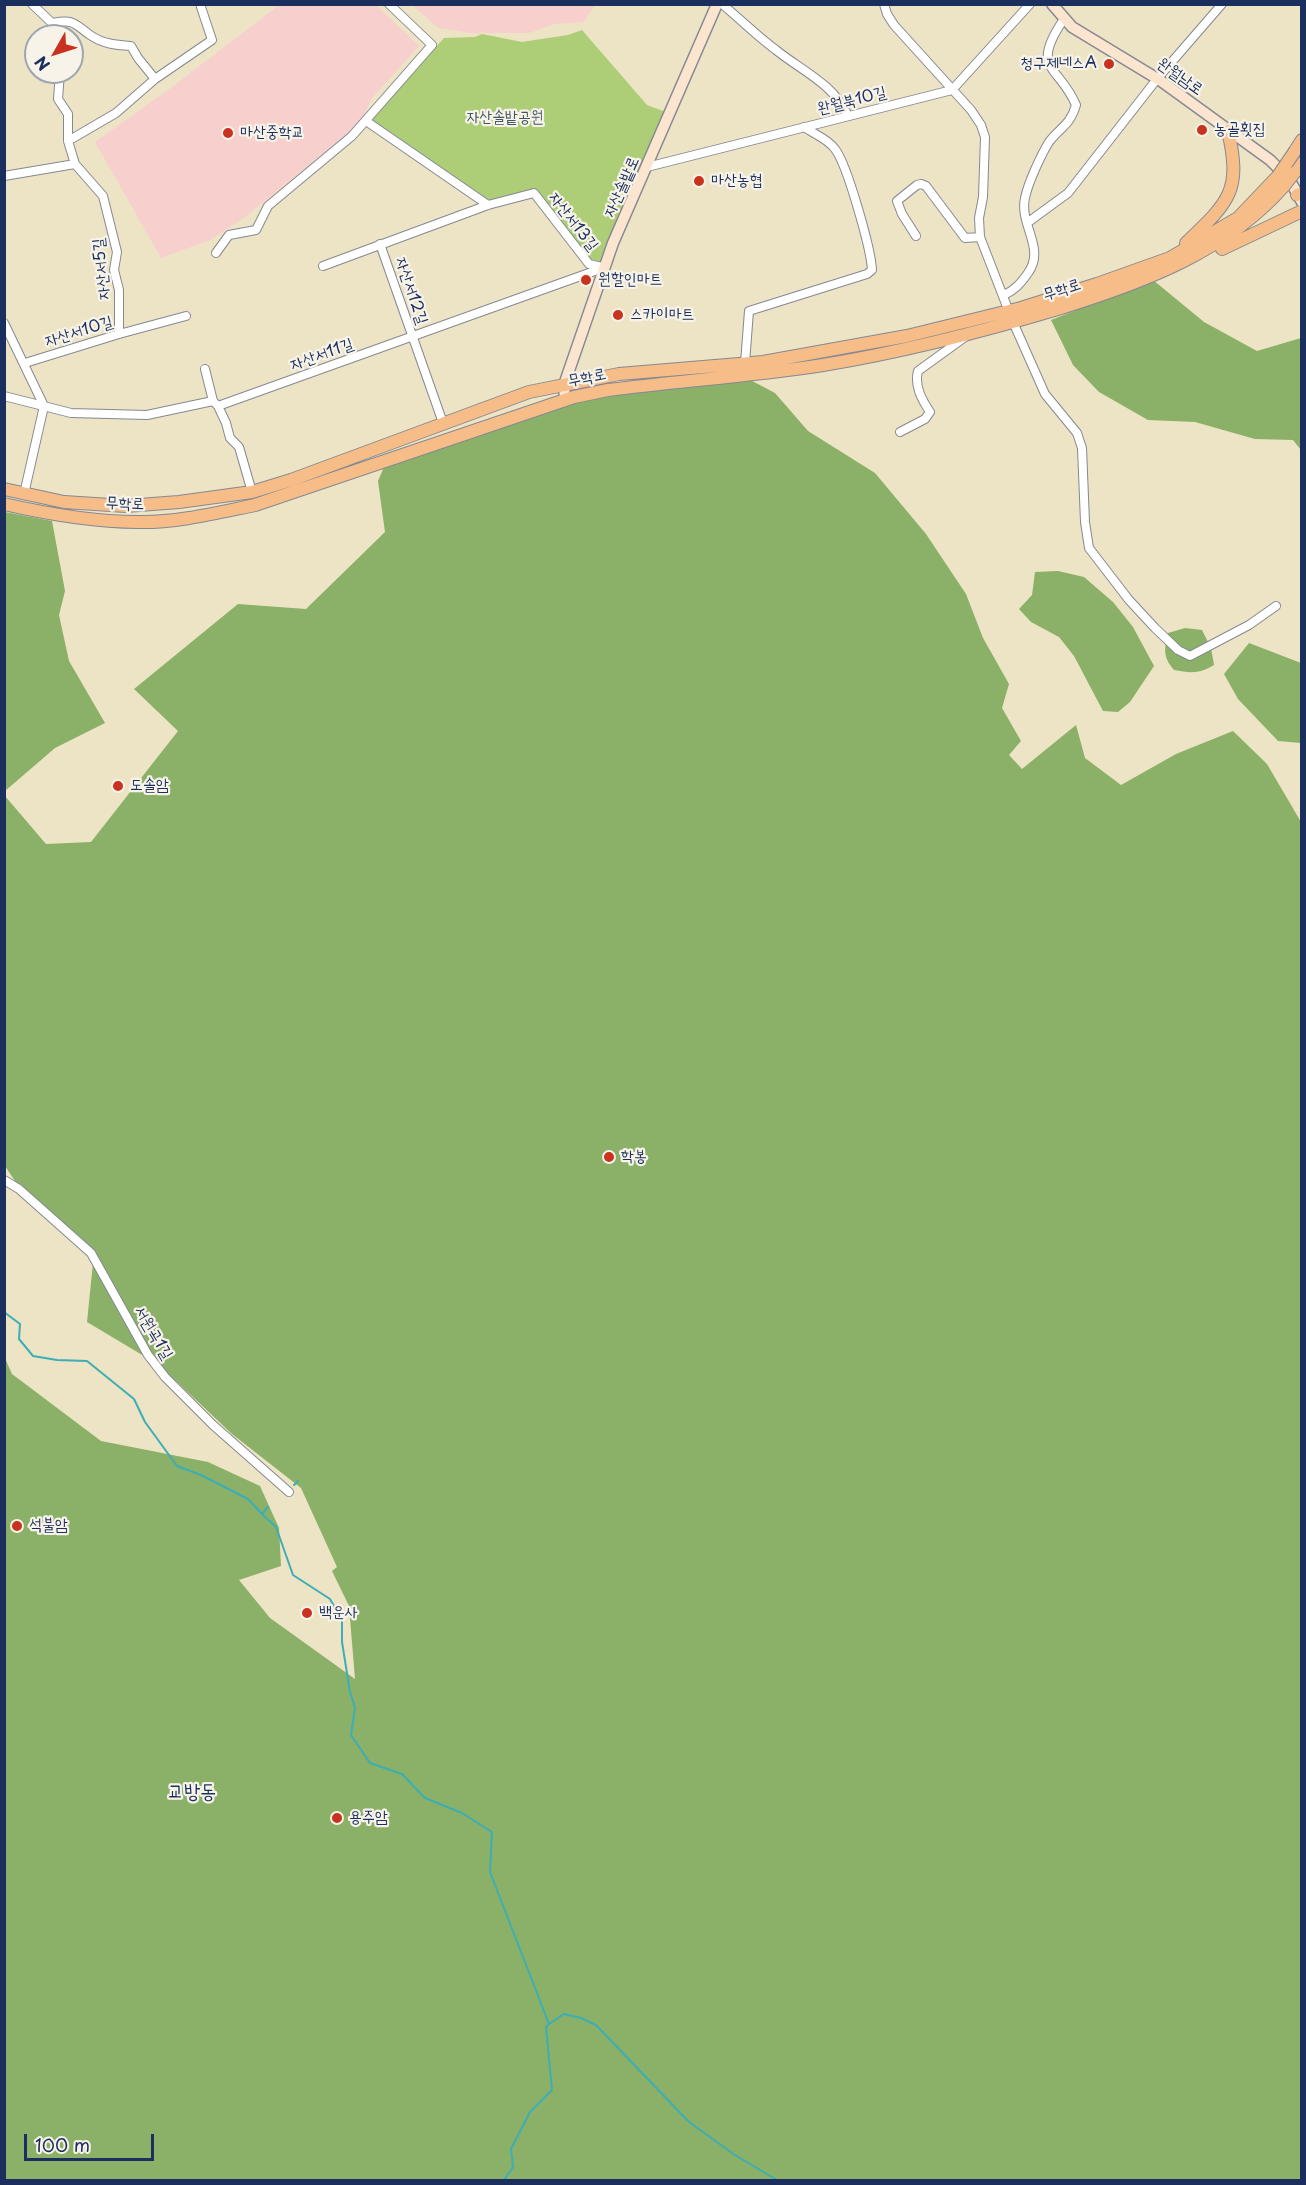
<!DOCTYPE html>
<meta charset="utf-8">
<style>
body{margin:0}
#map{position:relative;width:1306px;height:2185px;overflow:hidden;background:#ede3c5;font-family:"Playpen Sans",sans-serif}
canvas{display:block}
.frame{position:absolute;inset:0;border:6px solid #1b2f5e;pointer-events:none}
.north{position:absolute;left:24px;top:24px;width:60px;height:60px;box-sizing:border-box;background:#f7f3e8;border:2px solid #9fa5b1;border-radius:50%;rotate:231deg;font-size:16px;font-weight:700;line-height:24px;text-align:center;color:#1b2f5e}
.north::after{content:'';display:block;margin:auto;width:21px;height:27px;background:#c8321e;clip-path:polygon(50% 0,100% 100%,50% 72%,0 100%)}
.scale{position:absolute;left:24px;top:2134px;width:130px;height:27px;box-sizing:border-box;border:3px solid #1b2f5e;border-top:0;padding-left:8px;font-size:18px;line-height:21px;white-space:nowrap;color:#1b2f5e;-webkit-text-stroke:4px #f7f3e8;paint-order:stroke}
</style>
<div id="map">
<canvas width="1306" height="2185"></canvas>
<div class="frame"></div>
<div class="north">N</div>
<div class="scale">100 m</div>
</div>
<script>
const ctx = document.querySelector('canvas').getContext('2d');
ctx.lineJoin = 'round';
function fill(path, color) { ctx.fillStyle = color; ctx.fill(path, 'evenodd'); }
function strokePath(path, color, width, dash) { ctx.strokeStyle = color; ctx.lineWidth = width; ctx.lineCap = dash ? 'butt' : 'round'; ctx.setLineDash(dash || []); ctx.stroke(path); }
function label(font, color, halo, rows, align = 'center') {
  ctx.font = font + ' "Playpen Sans","Poor Story",sans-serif'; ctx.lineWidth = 4.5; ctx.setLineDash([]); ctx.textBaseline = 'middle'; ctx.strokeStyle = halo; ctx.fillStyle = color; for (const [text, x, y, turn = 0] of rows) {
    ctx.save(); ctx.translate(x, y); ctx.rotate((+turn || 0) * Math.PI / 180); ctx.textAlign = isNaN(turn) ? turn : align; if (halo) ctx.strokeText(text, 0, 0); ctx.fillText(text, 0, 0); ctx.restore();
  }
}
fill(new Path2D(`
 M279 5H376L419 46 372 98 360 123 244 218 210 240 161 258 95 142 172 87Z
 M412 5H595L584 22 555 24 529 33H471L438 28Z`), '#f7d0ce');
fill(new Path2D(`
 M582 30 647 105 666 112 600 264 591 262 535 190 491 202 371 119 444 38 475 37 482 34 522 42 568 35Z`), '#adce76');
fill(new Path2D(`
 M1153 280 1204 322 1257 351 1301 338V450L1293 440 1255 439 1195 422 1148 420 1099 392 1073 365 1051 320Z
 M683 373H737L775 393 808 431 875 473 926 534 966 594 983 638 1009 684 1002 708 1021 741 1009 755 1022 769 1076 725 1085 758 1121 785 1176 754 1233 731 1267 764 1301 822V2180H5L4 1356 12 1374 101 1441 208 1462 260 1486 279 1528 281 1566 239 1580 270 1618 355 1679 349 1606 332 1571 337 1567 301 1488 232 1434 159 1365 87 1322 94 1253 15 1181 5 1166V796L46 844 91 842 178 731 134 689 238 604 306 609 385 532 378 481 384 467 620 385Z
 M5 512 52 521 65 591 59 615 69 661 105 723 55 748 5 791Z
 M1058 571 1084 577 1113 602 1133 627 1154 666 1130 702 1118 712 1103 711 1074 656 1059 637 1031 622 1019 609 1032 595 1035 572Z
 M1185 628 1202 630 1211 648 1214 665C1200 674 1190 673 1174 670 1163 657 1164 649 1168 633Z
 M1249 643 1301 663V743L1278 741 1238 699 1224 674Z`), '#8ab167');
strokePath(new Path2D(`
 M4 1312 20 1324 19 1339 33 1356 57 1360 87 1361 134 1399 145 1422 177 1466 201 1475 248 1499 262 1514 268 1507
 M294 1485 298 1481
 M262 1514 276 1527 293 1575 330 1599 342 1620V1642L350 1692 355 1708 351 1735 370 1763 402 1774 425 1798 462 1813 492 1832 490 1872 549 2024 564 2014 581 2018 596 2025 689 2122 735 2155 777 2180
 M504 2180 513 2167 511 2149 530 2112 552 2090 546 2027 549 2024`), '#3daeb6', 2);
const street = new Path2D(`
 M32 4 52 23 55 36
 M722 4C740 19 757 36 776 50 802 71 834 84 848 116
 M884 4 887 14 894 25 971 110 981 125 985 137 983 197 979 218 980 237 1013 322 1045 394 1077 433 1082 448 1085 522 1089 548 1129 600 1155 628 1178 650 1190 656 1249 625 1276 606
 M52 23C75 19 73 23 90 35 103 44 116 45 131 46L138 58 155 79
 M60 72 58 99 68 114V141L75 164 103 196 117 252 114 270 119 290V334
 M366 121 488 205
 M68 141 116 113 155 79 212 40 200 4
 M647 167 952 90 1030 4
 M4 176 75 164
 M1027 223 1068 193 1157 79 1222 4
 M916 236 902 214 897 201 917 185 921 184 926 186 965 238 980 237
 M380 244 443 423
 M216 253 229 235 256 230 268 206 352 136 432 45 389 4
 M323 266 488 205 534 193 589 264 602 267
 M1004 295C1015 290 1021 283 1028 273 1046 248 1019 225 1025 198 1028 183 1041 155 1049 142 1060 127 1070 126 1076 105 1059 65 1029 70 1064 19
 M4 323 44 406 24 494
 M25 363 119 334 186 316
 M745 363 749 311 867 274 872 270C871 249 847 164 835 149 828 139 814 134 804 127
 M205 369 213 401
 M4 396 71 413 147 415 213 401 218 406 603 268
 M218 406 226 423 230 438 239 447 252 492
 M900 432 925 419 930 412C922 400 914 386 918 371L965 337
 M4 1180 19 1189 91 1253 148 1355 165 1377 213 1425 289 1492`);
const secondary = new Path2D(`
 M1052 4 1072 27 1161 81 1270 160 1289 179 1302 202
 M565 400 564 385 613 243 717 4`);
const primary = new Path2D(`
 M1295 151 1302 140
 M1294 173 1302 163
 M1297 195 1302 193
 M1186 243C1229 202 1242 191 1228 131
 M1222 249 1302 211
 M4 489 64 502 126 506 179 502 252 492 291 480 529 392 619 374 763 362 907 336 1021 308 1097 284 1170 258 1238 218 1278 176
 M4 504C48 514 92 522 137 522 176 523 216 513 255 505L574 397 608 390C679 381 752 376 823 365 903 352 984 331 1061 308 1144 282 1226 252 1284 186`);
strokePath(street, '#848992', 10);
strokePath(secondary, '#848992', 13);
strokePath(primary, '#848992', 14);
strokePath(street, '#fff', 8);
strokePath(secondary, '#fce5cf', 10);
strokePath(primary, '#f7bd88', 12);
const primaryBridge = new Path2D(`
 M1278 176 1295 151
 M1284 186 1294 173`);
strokePath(primaryBridge, '#848992', 14, []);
strokePath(primaryBridge, '#f7bd88', 12);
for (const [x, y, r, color] of [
 [1109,64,6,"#c8321e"],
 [1202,130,6,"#c8321e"],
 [228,133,6,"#c8321e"],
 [699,181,6,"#c8321e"],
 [586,280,6,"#c8321e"],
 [618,315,6,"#c8321e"],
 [118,786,6,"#c8321e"],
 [609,1157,6,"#c8321e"],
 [17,1526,6,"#c8321e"],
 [307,1613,6,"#c8321e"],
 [337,1818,6,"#c8321e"]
]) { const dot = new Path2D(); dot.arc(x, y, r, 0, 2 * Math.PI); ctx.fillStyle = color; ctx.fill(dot); strokePath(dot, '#f7f3e8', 2); }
label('16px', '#1b2f5e', '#f7f3e8', [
 ["청구제네스A",1097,64,"right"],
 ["농골횟집",1214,130],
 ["마산중학교",240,133],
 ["마산농협",711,181],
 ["원할인마트",598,280],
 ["스카이마트",630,315],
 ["도솔암",130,786],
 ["학봉",621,1157],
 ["석불암",29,1526],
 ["백운사",319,1613],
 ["용주암",349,1818]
], 'left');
label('16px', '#1b2f5e', '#f7f3e8', [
 ["완월남로",1180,77,35],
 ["완월북10길",852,101,-14],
 ["자산솔밭로",622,187,-66],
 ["자산서13길",573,222,52],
 ["자산서5길",102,269,-96],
 ["무학로",1062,290,-18],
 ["자산서12길",411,291,71],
 ["자산서10길",79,332,-17],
 ["자산서11길",322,355,-20],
 ["무학로",587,378,-12],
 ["무학로",125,504,2],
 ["서원곡1길",153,1333,59]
]);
label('16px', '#405764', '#f7f3e8', [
 ["자산솔밭공원",505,118]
]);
label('20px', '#1b2f5e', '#f7f3e8', [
 ["교방동",192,1792]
]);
</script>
